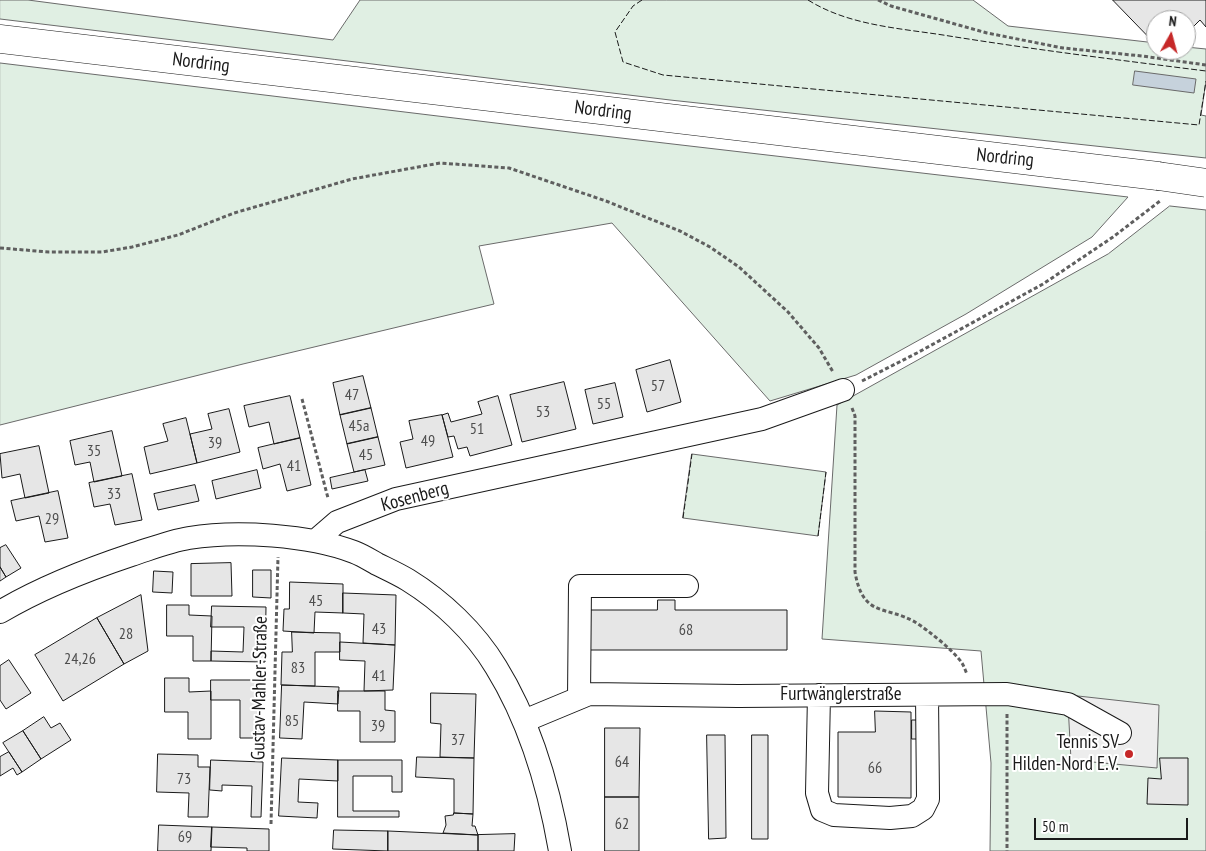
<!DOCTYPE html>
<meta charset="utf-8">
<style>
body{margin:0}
#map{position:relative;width:1206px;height:851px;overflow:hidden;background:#fff;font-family:"PT Sans Narrow",sans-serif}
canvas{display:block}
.north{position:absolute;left:1146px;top:10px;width:50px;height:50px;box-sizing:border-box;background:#fff;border:1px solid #a3a3a3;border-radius:50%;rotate:7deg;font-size:14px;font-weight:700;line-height:20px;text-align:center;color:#1a1a1a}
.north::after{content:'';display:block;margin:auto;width:18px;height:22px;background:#c62828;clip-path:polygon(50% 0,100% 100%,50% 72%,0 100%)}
.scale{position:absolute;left:1034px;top:818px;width:154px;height:22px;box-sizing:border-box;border:2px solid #1a1a1a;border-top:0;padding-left:6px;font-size:15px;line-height:18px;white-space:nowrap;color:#1a1a1a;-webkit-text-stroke:4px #fff;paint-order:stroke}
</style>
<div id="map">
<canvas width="1206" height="851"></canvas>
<div class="north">N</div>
<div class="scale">50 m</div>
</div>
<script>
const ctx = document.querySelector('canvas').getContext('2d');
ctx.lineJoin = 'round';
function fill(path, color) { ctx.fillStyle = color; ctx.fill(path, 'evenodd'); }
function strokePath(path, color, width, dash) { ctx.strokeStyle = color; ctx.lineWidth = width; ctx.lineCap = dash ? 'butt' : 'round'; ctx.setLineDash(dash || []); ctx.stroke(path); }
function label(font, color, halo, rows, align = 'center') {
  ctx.font = font + ' "PT Sans Narrow",sans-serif'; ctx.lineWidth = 4; ctx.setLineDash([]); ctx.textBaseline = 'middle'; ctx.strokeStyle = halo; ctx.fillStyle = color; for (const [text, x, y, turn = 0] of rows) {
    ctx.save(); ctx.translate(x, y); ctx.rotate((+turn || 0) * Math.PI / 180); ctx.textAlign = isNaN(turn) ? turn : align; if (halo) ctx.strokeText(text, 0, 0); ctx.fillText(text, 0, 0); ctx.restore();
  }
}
const green = new Path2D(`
 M0 0H28L333 40 360 0H973L1008 26 1156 43V50H1186V47L1206 49V81L1201 115 1206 116V158L670 100 0 19Z
 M0 63 578 133 1128 197 1092 237 966 314 856 375 770 401 612 223 479 246 494 304 243 364 0 425Z
 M1170 206 1206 210V851H990L991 763 981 651 822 639 837 405 1108 254Z
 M692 454 826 472 818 536 683 518Z`);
fill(green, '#e0efe3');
strokePath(green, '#6a6a6a', 1);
const parking = new Path2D(`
 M1078 696 1159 705 1157 768 1071 760 1068 704Z`);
fill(parking, '#ededed');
strokePath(parking, '#6a6a6a', 1);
const water = new Path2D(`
 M1135 71 1196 79 1194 93 1133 85Z`);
fill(water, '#c6d2dc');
strokePath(water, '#6a6a6a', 1);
const building = new Path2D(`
 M1113 0H1206V27L1200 20 1186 34V20H1156V30L1149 37Z
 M670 360 681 402 647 412 636 370Z
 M363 376 371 408 340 415 333 383Z
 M564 382 576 429 522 442 510 395Z
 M615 383 623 417 593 424 585 390Z
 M290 396 300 438 274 444 269 422 249 427 244 406Z
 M498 396 512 445 470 456 467 447 458 449 454 436 448 437 442 415 448 413 451 422 482 414 478 402Z
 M371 408 378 437 347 444 340 415Z
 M229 409 240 452 197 463 190 434 212 429 208 414Z
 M442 415 453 457 406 468 400 442 413 439 409 421Z
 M186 418 197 463 150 474 144 447 168 441 163 424Z
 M112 431 122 476 94 482 90 462 75 465 70 441Z
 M378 437 385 465 354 472 347 444Z
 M300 438 311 485 287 491 280 464 263 469 258 448Z
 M39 446 49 493 25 498 20 474 2 478 0 454Z
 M257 470 261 488 216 499 212 481Z
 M365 470 368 481 332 489 330 478Z
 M132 474 142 520 115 525 110 504 94 507 89 483Z
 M195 485 199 501 158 510 154 494Z
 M58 491 68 538 45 542 39 516 16 521 11 501Z
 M6 545 21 568 6 577 0 567V548Z
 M231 563 232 596H191V564Z
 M0 567 6 577 0 581Z
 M253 570H271V598L253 597Z
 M154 571 173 572 172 593 153 592Z
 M290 582 343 584V613L315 612 314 633 283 631 284 609H289Z
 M343 593 396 595 395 645 363 643 364 614 343 613Z
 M141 595 148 651 124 664 97 618Z
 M658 600H675V610H787V650H585V610H657Z
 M167 605H189V615L212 616 211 661H193V636H167Z
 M212 606 266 607 265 662 211 661V651L243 652 244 627H211Z
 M97 618 124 664 63 701 35 655Z
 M292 632 340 633V652H315V686L281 685 282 652H292Z
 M340 642 395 645 393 690 364 691 365 661 340 660Z
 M9 660 31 693 6 709 0 700V666Z
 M165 678H189V692L211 691V739H188V712H165Z
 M211 680H259V738H240V700H211Z
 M282 685 339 687 338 704 304 702 302 739 280 738Z
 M338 691H385V710L395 711V742H360V711H338Z
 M431 693 476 694 474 758 440 757 441 724 431 723Z
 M875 711 911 712V798L838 797V732H875Z
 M44 717 51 728 60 723 71 740 41 759 23 731Z
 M912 720H923V739H912Z
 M605 728H640L639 797H605Z
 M23 731 41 759 22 772 3 743Z
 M707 735H725L726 838 709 839Z
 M752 735H768V839H752Z
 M9 752 22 772 17 775 13 768 0 776V757Z
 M158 754 198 755V767H210L208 817H188L189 793 157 792Z
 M417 757 474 758 473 814 454 813V779L416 777Z
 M282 758 338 760V781L299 779 298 802 318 803 317 818 279 816Z
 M1160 758H1188V805L1147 804 1148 778 1161 779Z
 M211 760 263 762 261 817H251L252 786 222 785V791L210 790Z
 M338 760H402V792H392V776H353V811H399V817H338Z
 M605 797H639V851H605Z
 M454 813 473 814 472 826H475L478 835 443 833 446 825 445 816 453 815Z
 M159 825 212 827 211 851H158Z
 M212 827 269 829V851H247V848L211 847Z
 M334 830 388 831V851L333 849Z
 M388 831 478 835V851H388Z
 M515 834 514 851H478V835Z`);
fill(building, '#e6e6e6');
strokePath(building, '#1a1a1a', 1);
const minor = new Path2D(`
 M315 541 337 522 396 499 762 419 843 390
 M0 612C42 587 86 570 131 555 150 549 170 541 189 538 237 530 309 535 354 552 362 555 370 560 377 564 387 569 398 574 408 580 442 601 475 632 496 667 530 722 549 787 560 851
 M819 695 817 793 822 810 834 815 890 818 912 816 923 809 928 799 927 695
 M579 698 580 586H687
 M524 721 589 694 738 696 1007 694 1068 704 1120 733`);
const major = new Path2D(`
 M0 39 1158 176`);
strokePath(minor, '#1a1a1a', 24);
strokePath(major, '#1a1a1a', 29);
strokePath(new Path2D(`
 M878 0 891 6 987 33 1063 48 1142 56 1206 65
 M0 248 49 252H102L132 247 178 235 234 213 352 179 440 163 509 168 606 201 680 231 710 247 739 267 788 312 819 348 833 372
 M862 381 917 353 1043 284 1113 237 1160 201
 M302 399 328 498
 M852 408 855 416V572C863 618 885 605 915 622 928 630 954 651 962 663 964 666 965 670 967 674
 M1007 714V851
 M271 824 278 557`), '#5f5f5f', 3, [4, 2.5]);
strokePath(minor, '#fff', 22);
strokePath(major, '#fff', 28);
const majorBridge = new Path2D(`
 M1158 176 1206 183`);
strokePath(majorBridge, '#1a1a1a', 29, []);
strokePath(majorBridge, '#fff', 28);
strokePath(new Path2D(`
 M642 0 633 6 615 32 623 62 663 75 1199 125 1206 81
 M808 0C848 25 897 28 943 35 1030 49 1118 60 1206 71
 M683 518 692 454
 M818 536 826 472`), '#1a1a1a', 1, [6, 2.5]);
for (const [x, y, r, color] of [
 [1129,754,5,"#c62828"]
]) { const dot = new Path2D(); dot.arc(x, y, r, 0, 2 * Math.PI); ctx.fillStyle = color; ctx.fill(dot); strokePath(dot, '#fff', 2); }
label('16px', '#4d4d4d', null, [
 ["57",658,386],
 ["47",352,395],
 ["55",604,404],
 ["53",543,412],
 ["45a",359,426],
 ["51",477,429],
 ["49",428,441],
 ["39",215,443],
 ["35",94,451],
 ["45",366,455],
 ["41",294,466],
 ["33",114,494],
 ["29",52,519],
 ["45",316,601],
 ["43",379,629],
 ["68",686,630],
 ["28",126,634],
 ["24,26",80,659],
 ["83",298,668],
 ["41",379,676],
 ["85",292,721],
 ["39",378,726],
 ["37",458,740],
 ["64",622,762],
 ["66",875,768],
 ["73",184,779],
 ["62",622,824],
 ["69",185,837]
]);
label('19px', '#1a1a1a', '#fff', [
 ["Nordring",201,63,7],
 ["Nordring",603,111,7],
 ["Nordring",1005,158,6],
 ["Kosenberg",415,497,-15],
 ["Gustav-Mahler-Straße",260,688,-89],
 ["Furtwänglerstraße",841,695]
]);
label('19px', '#1a1a1a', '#fff', [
 ["Tennis SV",1119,743],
 ["Hilden-Nord E.V.",1119,765]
], 'right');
</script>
